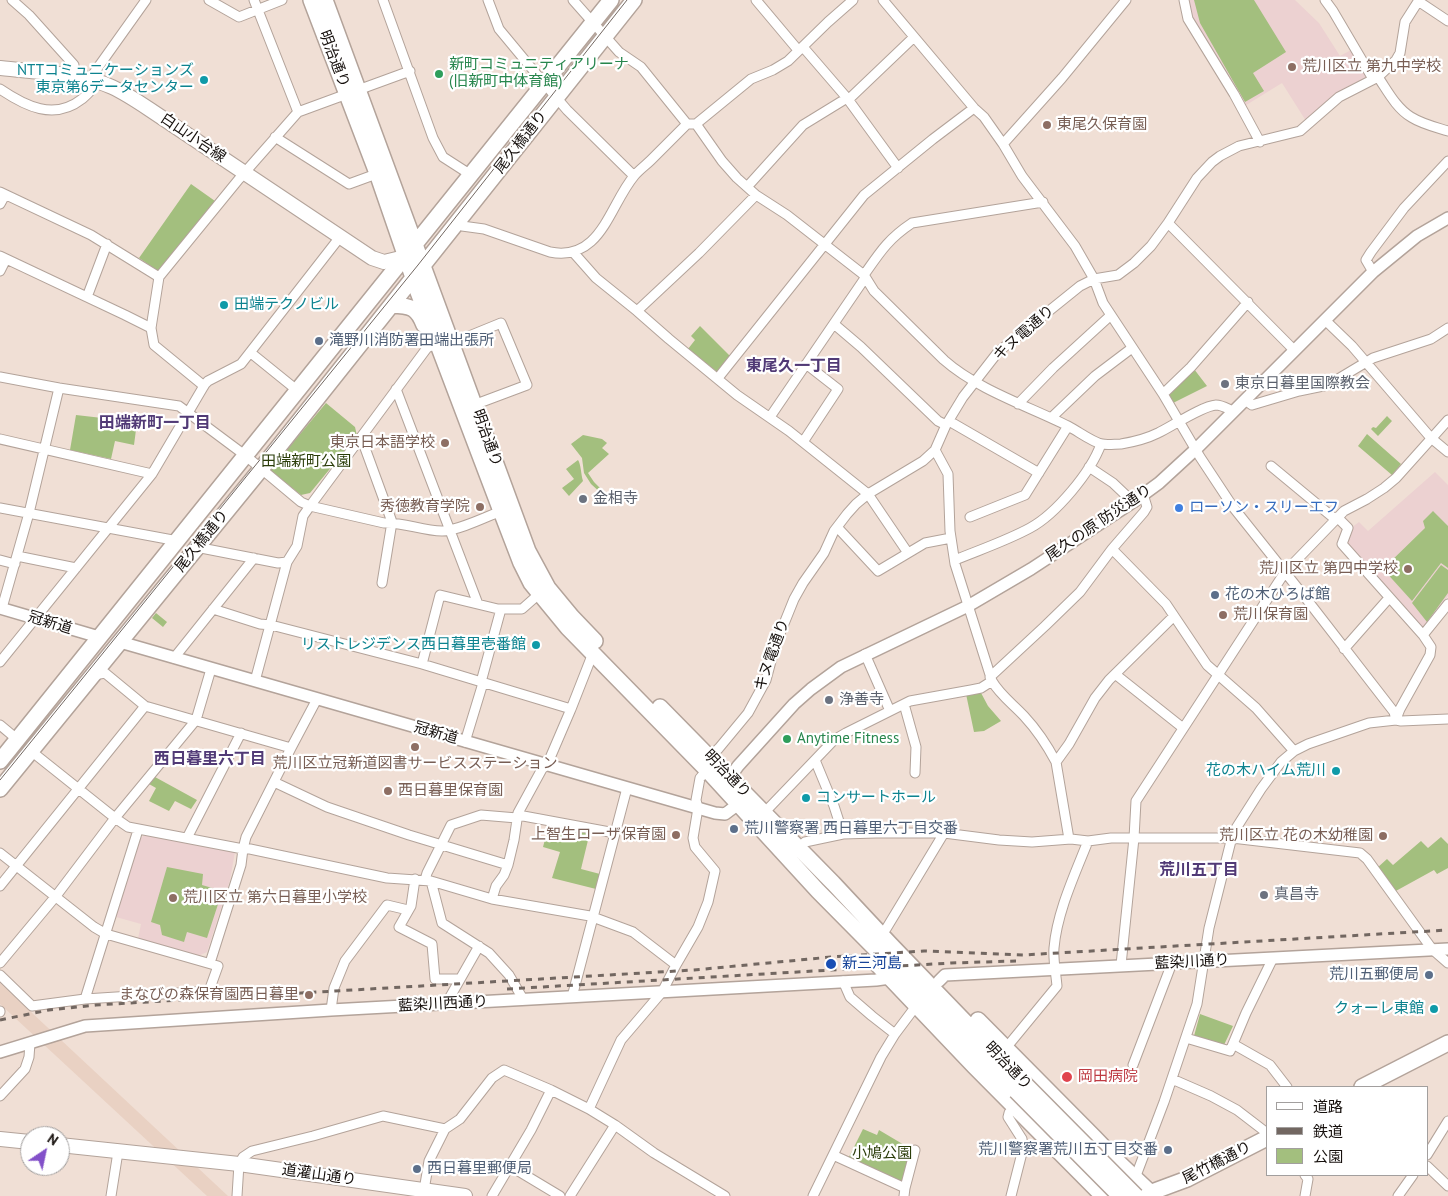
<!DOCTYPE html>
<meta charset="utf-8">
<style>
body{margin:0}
#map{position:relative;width:1448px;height:1196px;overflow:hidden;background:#f0dfd5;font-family:"PT Sans","Noto Sans JP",sans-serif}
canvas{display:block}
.legend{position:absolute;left:1266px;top:1086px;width:162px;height:90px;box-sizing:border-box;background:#fff;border:1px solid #a29f9e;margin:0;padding:6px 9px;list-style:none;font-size:15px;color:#16100d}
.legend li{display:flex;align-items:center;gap:10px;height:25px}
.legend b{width:25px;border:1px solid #a29f9e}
.north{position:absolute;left:20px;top:1126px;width:50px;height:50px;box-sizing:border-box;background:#fff;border:1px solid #a29f9e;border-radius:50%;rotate:34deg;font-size:14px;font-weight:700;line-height:20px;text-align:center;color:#16100d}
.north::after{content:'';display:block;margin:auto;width:18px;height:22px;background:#8351c9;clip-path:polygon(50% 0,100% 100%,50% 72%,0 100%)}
</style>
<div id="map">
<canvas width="1448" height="1196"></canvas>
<ul class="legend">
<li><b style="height:6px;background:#fff"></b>道路</li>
<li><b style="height:6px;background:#726761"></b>鉄道</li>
<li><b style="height:14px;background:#a3bf7e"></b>公園</li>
</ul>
<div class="north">N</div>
</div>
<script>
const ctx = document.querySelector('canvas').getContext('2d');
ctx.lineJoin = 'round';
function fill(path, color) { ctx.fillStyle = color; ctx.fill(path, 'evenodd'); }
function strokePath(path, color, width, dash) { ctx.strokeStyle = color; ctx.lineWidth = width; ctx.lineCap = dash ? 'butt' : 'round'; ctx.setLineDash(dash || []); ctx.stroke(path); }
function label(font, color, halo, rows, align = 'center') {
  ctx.font = font + ' "PT Sans","Noto Sans JP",sans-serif'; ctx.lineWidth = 4.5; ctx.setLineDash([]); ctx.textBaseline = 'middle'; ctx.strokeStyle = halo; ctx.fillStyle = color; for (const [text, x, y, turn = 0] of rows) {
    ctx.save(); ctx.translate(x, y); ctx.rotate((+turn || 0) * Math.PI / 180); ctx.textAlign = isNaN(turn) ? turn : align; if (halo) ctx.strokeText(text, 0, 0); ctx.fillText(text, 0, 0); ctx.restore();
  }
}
fill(new Path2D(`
 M0 983 228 1196H207L0 1004Z`), '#e9d1c3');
fill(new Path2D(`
 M1188 0H1295L1319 23 1340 56 1353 49 1369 78 1306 121 1282 83 1243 107 1194 21Z
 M1435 472 1448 485V596L1425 627 1420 628 1345 543V539L1351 531V528L1359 522 1368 531Z
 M146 834 235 852 230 880 207 952 198 956 138 939 141 924 116 917 138 840Z`), '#ecd1d1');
fill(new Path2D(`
 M1194 0H1254L1286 52 1253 73 1264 91 1245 102 1200 23Z
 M191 184 215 201 158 271 139 258Z
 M700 326 730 356 719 371H716L688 349 695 340 691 336Z
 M1194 369 1207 386 1173 403 1168 394Z
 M326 403 355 427 357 436 310 493 301 495 270 470Z
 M76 415 137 422 134 445 115 441 111 459 70 450Z
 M1387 416 1392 421 1378 436 1371 429 1373 427 1376 428Z
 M1367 434 1401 464 1392 475 1358 446Z
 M583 435 602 439 607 443 602 448 609 454 588 473 594 482 605 493 603 495 591 484 584 473 582 458 571 444Z
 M578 460C581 464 581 475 583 481L569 496 562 488 574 479 566 469Z
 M1433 511 1448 526V568L1441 563 1412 601 1383 569 1425 528 1423 521Z
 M1441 565 1448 570V593L1427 622 1412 603Z
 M156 613 167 622 163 627 152 618Z
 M980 691 988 706 1001 721 984 731 974 732 966 694Z
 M155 777 197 800 191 809 175 801 169 811 149 801 156 788 149 784Z
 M549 824 590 832 581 869 600 874 596 889 552 878 560 852 543 847Z
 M1441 837 1448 844V868L1437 874 1434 870 1394 892 1377 868 1387 859 1393 865 1421 841 1428 848Z
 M167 867 203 874 202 885 219 890 221 895 207 938 187 932 184 942 162 935 160 925 151 922Z
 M1200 1014 1233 1026 1224 1045 1194 1036Z
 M863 1129 877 1135 879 1130 911 1149 904 1184 848 1159Z`), '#a3bf7e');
const minor = new Path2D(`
 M12 0 29 15 74 65V77
 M209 0 239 17 282 0
 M254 0 298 112
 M383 0 433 138 443 157 471 175
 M488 0 499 29 538 76 567 110 634 176
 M573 0 619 52 641 67 687 124
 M756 0 798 50
 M883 0 974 108 984 117 1003 144 1022 176 1075 246 1094 279 1103 303 1163 394 1200 457 1233 507 1308 601 1394 712 1396 720
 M1184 0 1188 19 1234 94 1260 142
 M1325 0 1333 11 1373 79
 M1418 1 1448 21
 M803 47 847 98 898 168
 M1378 77C1387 90 1396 108 1411 117 1422 124 1435 127 1448 131
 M89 80 146 0
 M0 89C25 106 54 121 82 99 89 93 92 90 96 81
 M358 90 410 71
 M848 100 914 37
 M696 124 722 161 737 178 756 195 787 215 864 275 874 291 944 360C978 390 1028 406 1068 426 1078 431 1092 442 1102 444 1107 445 1115 444 1121 444 1133 442 1146 439 1158 433 1171 427 1202 406 1216 405 1222 405 1228 409 1233 411
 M275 137 349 184 379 173
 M1003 144 1062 78 1126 0
 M747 187 803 125 847 98
 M0 192 91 235 159 277
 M0 204 5 195
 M458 223 462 226 484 229 550 252C601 262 609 206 634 176 639 170 646 165 651 160 663 148 675 136 687 124H696L751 79 773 70 788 61 828 22 853 0
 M1168 223 1294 350
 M573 252 596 278 637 311 669 339 737 395 789 431 868 494 908 553
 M0 256 125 315 151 328
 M0 271 6 259
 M1373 272 1366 260 1371 252 1404 208 1448 161
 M864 275C880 252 888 239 912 223L1043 202
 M87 297 107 244
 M637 311 699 253 756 195
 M1325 320 1352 346 1431 438 1448 452
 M834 324 861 347 938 421 946 425
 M251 353 298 391
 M0 377 59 388 179 406 246 456 301 502 310 506 384 523C404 522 422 531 442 531 457 531 486 517 501 511
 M718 378 864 195 933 139 974 108
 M204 386 154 345 151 328 159 277 239 179 298 112 347 94
 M396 389 478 604
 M1163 394 1191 367 1248 302
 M1245 400 1252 405 1299 391 1328 385 1373 358 1431 339 1448 328
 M1018 404 1053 368 1111 315
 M770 417 865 278
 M1051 418 1095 376 1132 348
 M949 421 1039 473
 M361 437 392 522 382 583
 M0 439 152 474
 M803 442 838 389 806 364
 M935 450 948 474 950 531 955 564 992 681C1000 695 1013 704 1024 716 1037 730 1047 745 1056 762
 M1271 466 1335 519
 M1089 467 1113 483 1133 502
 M0 508 178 541
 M970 517 1025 495 1068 426
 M1337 517 1348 528 1342 544 1423 635 1431 647 1430 655 1400 709 1396 719
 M837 527 878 571 925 543 951 538
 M196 547 278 563 287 562
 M1112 549 1166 604 1207 665 1256 708 1294 751
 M17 556 76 568
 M0 560 15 564
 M955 560C979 550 1006 541 1030 528 1056 514 1091 472 1101 444
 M2 608 29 513 59 388
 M213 609 260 624 271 625 422 664 571 709
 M1423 635 1448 604
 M1344 649 1389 598
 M865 654 890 711
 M174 658 254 558
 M0 662 152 474 205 384 208 381 241 364 340 237
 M422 664 440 595 498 609H522L539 594
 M1115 674 1183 728
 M94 675 105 673 145 706 291 748
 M990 677 1045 626 1080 592 1112 549 1144 512 1147 507 1143 494
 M255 681 287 562 297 546 303 516 310 506 427 348 438 343H452L501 323 527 385 471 406
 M481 682 501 609
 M904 704 916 747 915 773
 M0 725 12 735
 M465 742 483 683
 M36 755 115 818 128 827 243 849H250L387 878 431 881 492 899 590 916 633 932 676 965
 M710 757 719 748 748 713 766 680 775 646 794 599 803 583 824 553 834 531 847 514 856 504 868 494 923 461 935 450 946 425 963 397 998 352 1080 286 1094 279 1118 275 1134 263 1151 246 1168 223 1197 178 1212 162 1220 156 1239 146 1300 131 1339 97 1378 77 1396 60 1400 53 1405 22 1419 0
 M815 760 834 806 843 834
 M274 782 327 807 409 835 508 865
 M764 813 834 740 846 733 910 701 971 690 981 688 992 681
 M518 815 615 833
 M187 838 241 733
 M1069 839 1056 762 1069 744 1095 698 1109 680 1174 616
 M798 848 805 842 843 834 876 833H944L999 840 1032 842 1071 839 1088 841 1111 838H1232L1360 853 1367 859 1432 949 1448 963
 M0 853 94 927 106 934 218 966 209 991 85 999 32 1006 0 975
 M415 879 411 906 399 927 432 944 435 979H460
 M425 880 427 873 451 825 481 815 517 818
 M431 881 442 923 489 953 509 975 523 999
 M0 886 145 706
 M492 899 496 886 504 875 508 865 514 840 518 813 542 769 547 765 571 709 593 653
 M886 929 944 833
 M0 963 56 896 115 818 196 720 211 669
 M210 963 241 865 243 849 246 837 291 748 317 699
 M1121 965 1134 838 1136 801 1285 572 1344 511 1367 499 1384 488 1396 478 1448 420
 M843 981 850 997 872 1016 895 1034
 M572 997 627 788
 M85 999 138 830
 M446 1004 479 946
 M331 1010 334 988 345 961 387 905 408 910
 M0 1011V1012
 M1186 1038 1230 1051 1246 1013 1273 958
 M1233 1044 1270 1065 1287 1087
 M1006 1048 1057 986C1056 974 1053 960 1054 948 1057 912 1075 874 1088 841
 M1133 1065 1172 963
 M1172 1079 1211 1096 1237 1110 1267 1133
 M0 1096 25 1069 29 1057 30 1043
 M589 1109 621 1040 662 992 676 965 698 927 708 902 715 871 695 847 693 838 698 808 696 800 700 778 707 770
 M833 1155 905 1188
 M1427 1155 1448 1121
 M510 1166 560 1196
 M1427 1166 1448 1186
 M1134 1181 1164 1102 1197 1004 1209 928 1233 833 1261 789 1281 762 1294 751 1308 744 1369 723 1396 720 1401 721 1448 719
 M424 1190 429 1161 445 1129
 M111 1196 118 1152
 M237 1196 239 1164 243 1157 252 1151 313 1136 383 1116 445 1129 460 1119 492 1078 504 1070 551 1090 589 1109 615 1125 654 1153 725 1196
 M492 1196 531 1130 551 1090
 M570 1196 615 1125
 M813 1196 881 1057 895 1034 916 1006
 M904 1196 905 1188 915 1150
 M1011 1196 1023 1149 1022 1139 1008 1117 1009 1113 1015 1106
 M1305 1196 1308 1179 1305 1175
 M1398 1196 1413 1175`);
const tertiary = new Path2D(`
 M0 608 99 637
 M120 642 715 813 725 814 737 805 742 800
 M726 783 738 766 794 704 811 689 841 667 968 606 1031 569 1133 502 1159 483 1196 449 1373 272 1417 236 1448 218
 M939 981 945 975 1448 949
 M0 1052 85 1026 331 1010 876 980 890 978`);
const secondary = new Path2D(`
 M0 68C33 72 82 73 112 87 125 93 137 101 149 109L372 258 384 262 409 256
 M0 1139 30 1142
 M60 1145 239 1164 465 1196`);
const primary = new Path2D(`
 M311 0 377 173 418 292 501 511 521 563 531 583 568 628 707 770 818 891 1016 1091
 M325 0 528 551 548 588 572 617 595 641
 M392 305C411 306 417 307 424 325
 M660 707 833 883 890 944 1024 1083
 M0 761 611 0
 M0 789 261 469 634 0
 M875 962 974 1066 1103 1196
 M978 1020 1094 1137 1118 1162 1154 1196
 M1362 1087 1448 1043
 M1144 1195 1187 1179 1267 1138`);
strokePath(minor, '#b3a39a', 11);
strokePath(tertiary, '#b3a39a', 14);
strokePath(secondary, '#b3a39a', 16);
strokePath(primary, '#b3a39a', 18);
strokePath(minor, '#fff', 9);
strokePath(tertiary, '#fff', 11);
strokePath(secondary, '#fff', 14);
strokePath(primary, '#fff', 15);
strokePath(new Path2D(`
 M0 780 418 265 627 0`), '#726761', 1);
strokePath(new Path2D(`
 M507 989 951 963 1016 961
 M0 1020 49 1010 96 1005 694 970 831 957 924 951 1023 955 1448 930`), '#726761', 3, [6, 6]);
const primaryBridge = new Path2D(`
 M1024 1083 1136 1196
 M1016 1091 1120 1196`);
strokePath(primaryBridge, '#b3a39a', 18, []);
strokePath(primaryBridge, '#fff', 15);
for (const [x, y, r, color] of [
 [1292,67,5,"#8d6e63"],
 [439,74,5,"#2e9e5b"],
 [204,80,5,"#0f9aa8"],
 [1047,125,5,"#8d6e63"],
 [224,305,5,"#0f9aa8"],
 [319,341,5,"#5c6f8a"],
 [1225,384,5,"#6b7280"],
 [445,443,5,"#8d6e63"],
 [583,499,5,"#6b7280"],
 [480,507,5,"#8d6e63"],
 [1179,508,5,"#3f7fe0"],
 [1408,569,5,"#8d6e63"],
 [1215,595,5,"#5c6f8a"],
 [1223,615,5,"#8d6e63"],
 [536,645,5,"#0f9aa8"],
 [829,700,5,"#6b7280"],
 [787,739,5,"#2e9e5b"],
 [415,747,5,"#8d6e63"],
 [1336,771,5,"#0f9aa8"],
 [388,791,5,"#8d6e63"],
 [806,798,5,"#0f9aa8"],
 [734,829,5,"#5c6f8a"],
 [676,835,5,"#8d6e63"],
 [1383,836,5,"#8d6e63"],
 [1264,895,5,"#6b7280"],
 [173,898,5,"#8d6e63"],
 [831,964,6,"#1a4fb4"],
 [1429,975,5,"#5c6f8a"],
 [309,995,5,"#8d6e63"],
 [1434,1009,5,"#0f9aa8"],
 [1067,1077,6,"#e0444e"],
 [1168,1150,5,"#5c6f8a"],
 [417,1169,5,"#5c6f8a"]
]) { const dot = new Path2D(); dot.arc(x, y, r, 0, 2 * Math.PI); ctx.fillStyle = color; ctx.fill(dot); strokePath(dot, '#fff', 2); }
label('15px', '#16100d', '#fff', [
 ["明治通り",334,59,69],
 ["白山小台線",193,138,34],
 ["尾久橋通り",521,142,-52],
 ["キヌ電通り",1024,333,-41],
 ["明治通り",487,438,70],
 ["尾久の原 防災通り",1099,523,-34],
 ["尾久橋通り",202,541,-51],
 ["冠新道",50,623,17],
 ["キヌ電通り",772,655,-70],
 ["冠新道",436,733,16],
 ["明治通り",727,774,46],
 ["藍染川通り",1192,962,-3],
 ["藍染川西通り",443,1004,-3],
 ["明治通り",1008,1066,46],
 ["尾竹橋通り",1217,1163,-27],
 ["道灌山通り",319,1175,8]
]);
label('15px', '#27864d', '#fff', [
 ["新町コミュニティアリーナ",449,65],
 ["(旧新町中体育館)",449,82],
 ["Anytime Fitness",797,739]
], 'left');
label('15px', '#785e54', '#fff', [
 ["荒川区立 第九中学校",1302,67,"left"],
 ["東尾久保育園",1057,125,"left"],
 ["東京日本語学校",435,443],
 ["秀徳教育学院",470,507],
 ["荒川区立 第四中学校",1398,569],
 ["荒川保育園",1233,615,"left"],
 ["荒川区立冠新道図書サービスステーション",415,764,"center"],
 ["西日暮里保育園",398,791,"left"],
 ["上智生ローザ保育園",666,835],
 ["荒川区立 花の木幼稚園",1373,836],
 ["荒川区立 第六日暮里小学校",183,898,"left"],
 ["まなびの森保育園西日暮里",299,995]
], 'right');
label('15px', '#0d838f', '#fff', [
 ["NTTコミュニケーションズ",194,71],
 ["東京第6データセンター",194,88],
 ["田端テクノビル",234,305,"left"],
 ["リストレジデンス西日暮里壱番館",526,645],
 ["花の木ハイム荒川",1326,771],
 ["コンサートホール",816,798,"left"],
 ["クォーレ東館",1424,1009]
], 'right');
label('15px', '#4e5e75', '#fff', [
 ["滝野川消防署田端出張所",329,341],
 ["花の木ひろば館",1225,595],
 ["荒川警察署 西日暮里六丁目交番",744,829],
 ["荒川五郵便局",1419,975,"right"],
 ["荒川警察署荒川五丁目交番",1158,1150,"right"],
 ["西日暮里郵便局",427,1169]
], 'left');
label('15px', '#5b616d', '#fff', [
 ["東京日暮里国際教会",1235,384],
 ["金相寺",593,499],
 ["浄善寺",839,700],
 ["真昌寺",1274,895]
], 'left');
label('15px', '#2b3d0a', '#fff', [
 ["田端新町公園",306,462],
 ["小鳩公園",882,1154]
]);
label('15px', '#366cbe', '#fff', [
 ["ローソン・スリーエフ",1189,508]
], 'left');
label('15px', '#164399', '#fff', [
 ["新三河島",842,964]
], 'left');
label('15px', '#be3a42', '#fff', [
 ["岡田病院",1078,1077]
], 'left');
label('bold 16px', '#513a76', '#fff', [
 ["東尾久一丁目",794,366],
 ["田端新町一丁目",155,423],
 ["西日暮里六丁目",210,759],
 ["荒川五丁目",1199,870]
]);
</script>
